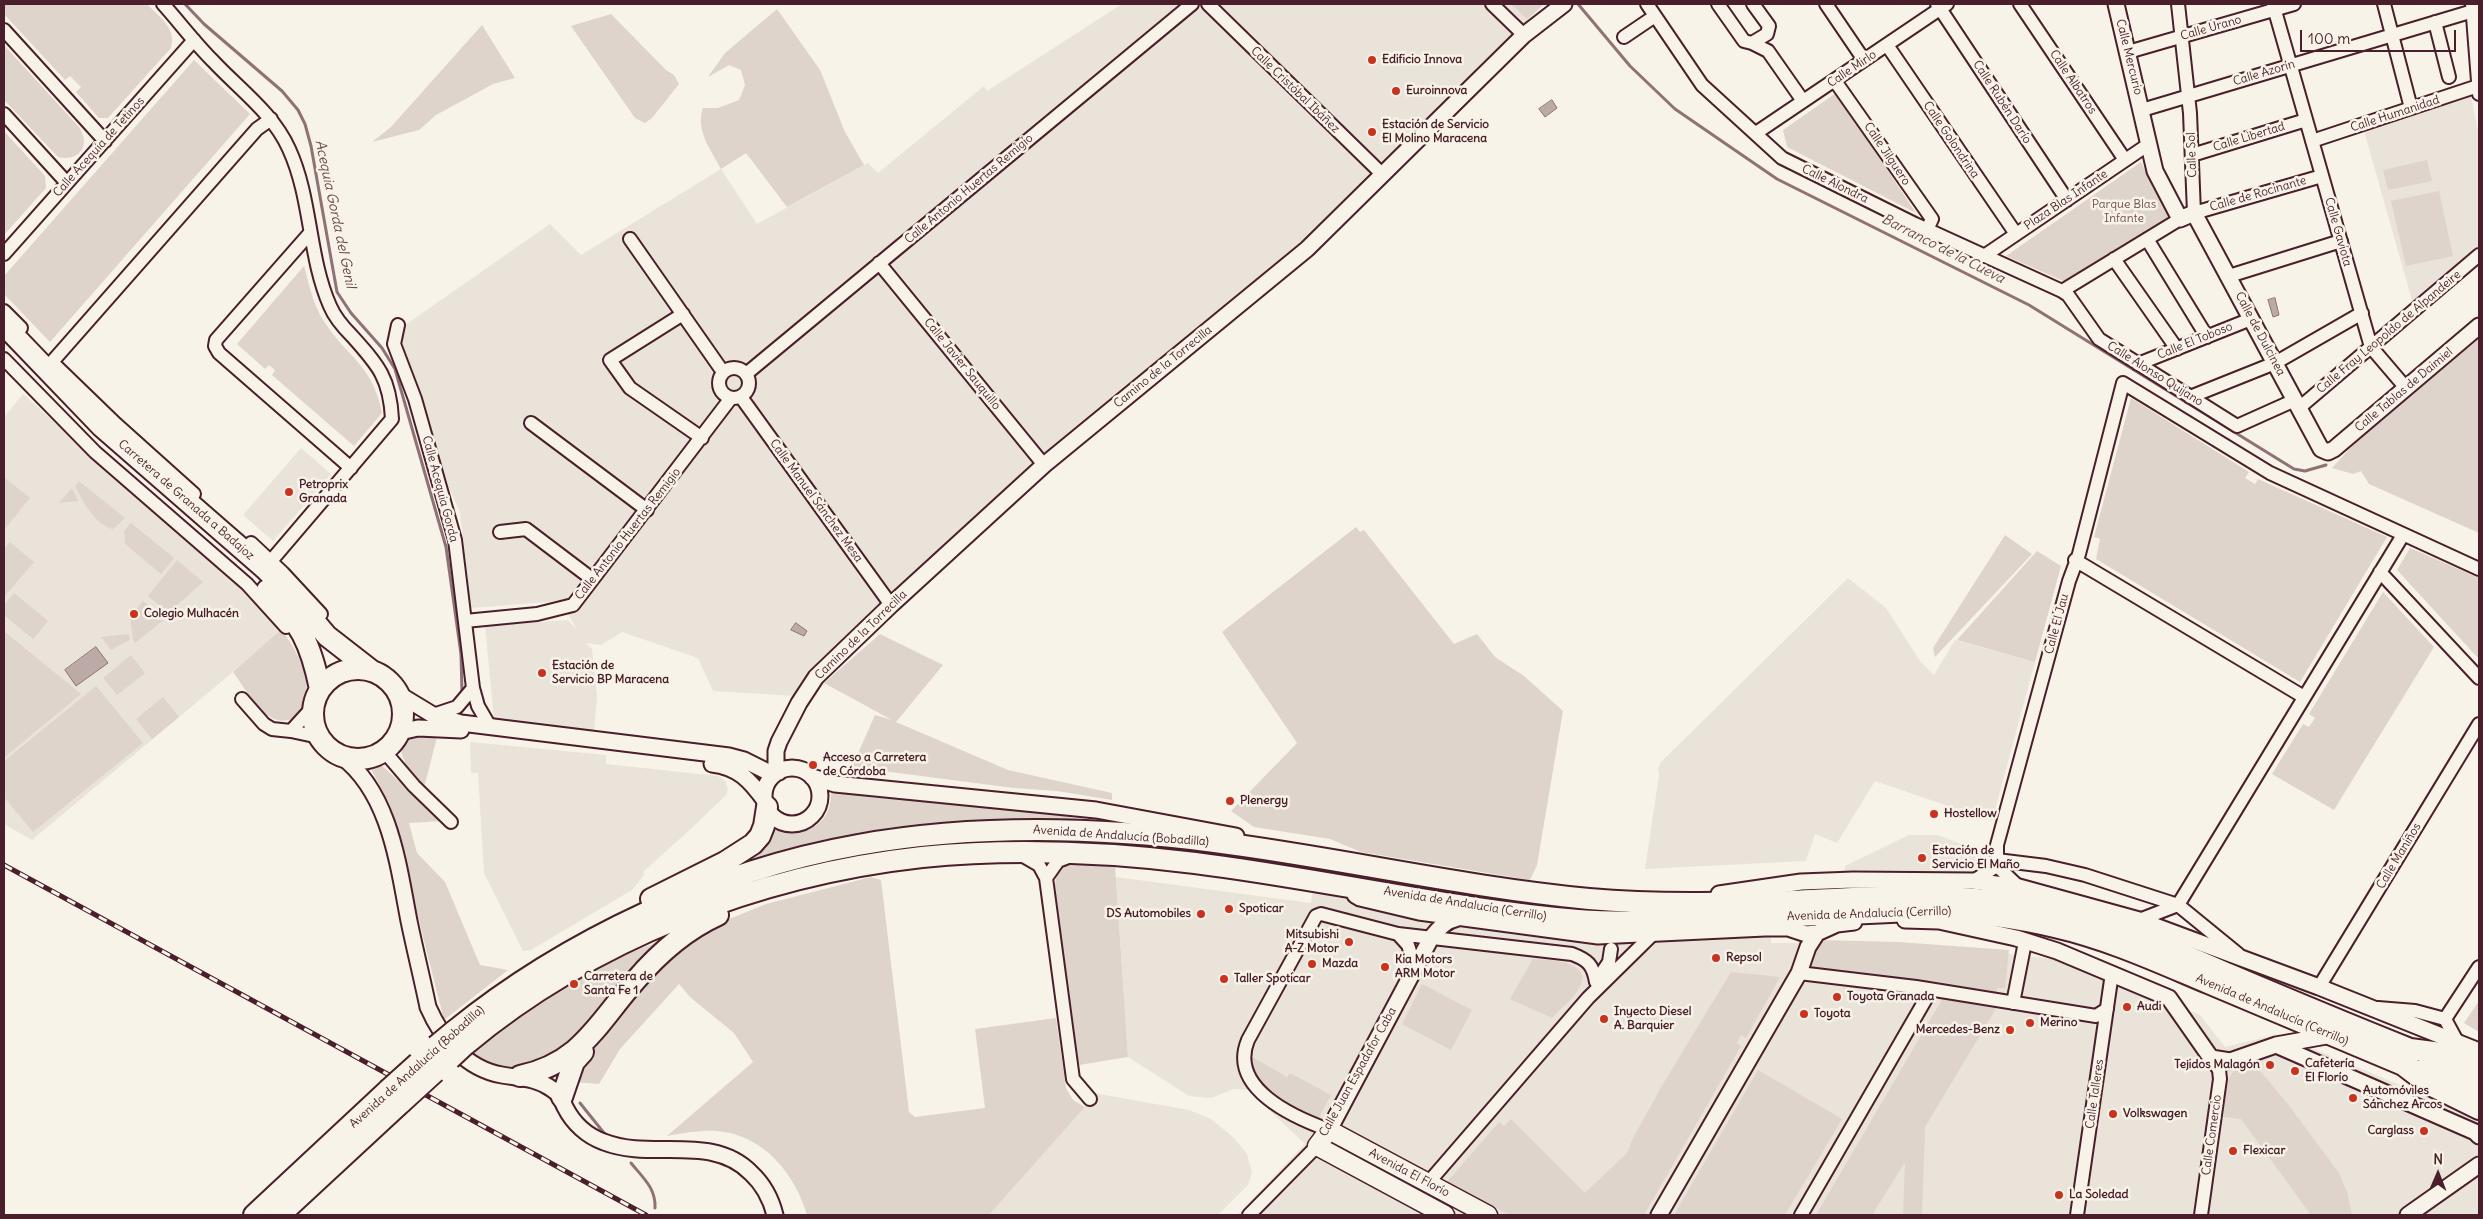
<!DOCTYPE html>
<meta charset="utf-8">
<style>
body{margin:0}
#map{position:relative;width:2483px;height:1219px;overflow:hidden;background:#f7f3e8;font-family:Delius,sans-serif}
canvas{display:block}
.frame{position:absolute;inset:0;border:5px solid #4a1f2b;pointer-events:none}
.north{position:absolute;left:2413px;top:1149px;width:50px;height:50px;-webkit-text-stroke:4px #f7f3e8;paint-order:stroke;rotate:1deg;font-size:14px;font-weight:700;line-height:20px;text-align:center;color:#4a1f2b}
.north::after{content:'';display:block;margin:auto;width:18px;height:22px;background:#4a1f2b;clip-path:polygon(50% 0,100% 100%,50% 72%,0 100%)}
.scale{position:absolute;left:2300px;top:30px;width:156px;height:22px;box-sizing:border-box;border:2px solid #4a1f2b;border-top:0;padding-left:6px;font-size:15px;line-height:18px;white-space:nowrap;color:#4a1f2b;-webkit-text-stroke:4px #f7f3e8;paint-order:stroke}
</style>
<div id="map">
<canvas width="2483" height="1219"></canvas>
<div class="frame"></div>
<div class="north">N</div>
<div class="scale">100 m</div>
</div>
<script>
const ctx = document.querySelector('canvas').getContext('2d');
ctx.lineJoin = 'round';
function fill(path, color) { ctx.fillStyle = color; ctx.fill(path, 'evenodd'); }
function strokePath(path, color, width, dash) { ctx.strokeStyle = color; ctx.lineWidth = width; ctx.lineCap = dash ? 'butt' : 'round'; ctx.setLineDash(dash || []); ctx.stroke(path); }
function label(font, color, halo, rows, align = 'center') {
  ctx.font = font + ' Delius,sans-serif'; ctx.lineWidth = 5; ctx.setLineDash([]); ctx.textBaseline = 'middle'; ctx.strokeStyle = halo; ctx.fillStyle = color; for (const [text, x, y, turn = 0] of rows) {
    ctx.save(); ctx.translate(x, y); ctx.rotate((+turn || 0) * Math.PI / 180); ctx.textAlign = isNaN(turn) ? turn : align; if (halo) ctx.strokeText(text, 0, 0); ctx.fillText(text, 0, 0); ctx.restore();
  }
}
fill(new Path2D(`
 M1122 4H1544L1387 160 1304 247 1158 361 1097 413 796 696 713 691 698 658 622 632 601 645 586 643 592 649 597 696 594 733 494 719 485 626 568 620 577 630 561 601 471 608 460 512 411 403 398 330 550 224 581 255 721 169 757 224 868 163 878 173 984 86 987 91Z
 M2471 95 2479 136V248L2413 304 2364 131Z
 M23 394 249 596 279 631 233 672 32 840 4 824V758L80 694 4 631V417Z
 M301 448 331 474 273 541 243 515Z
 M1848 578 1886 608 1920 661 1934 675 1955 640 2035 662 1992 821 1875 781 1837 843 1815 834 1806 861 1645 869 1659 775 1658 769 1661 762Z
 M470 742 606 755V764L718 776 725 781 728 789 726 795 694 826 643 872 645 874 632 890 531 950 523 951 484 873 478 773H471Z
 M1909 835H1938L1984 853 1980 863 1964 876H1844L1845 866Z
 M1116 877 1311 903 1313 890 1334 893 1363 904 1514 935 1667 942 1668 936 1763 931 1771 938V943H1825L2009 954 2064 960 2200 1015 2225 1047 2278 1034 2479 1118V1215H1237L1305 1144 1248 1090 1234 1089 1211 1098 1189 1096 1128 1057Z
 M1094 1093 1189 1110 1211 1119 1233 1137 1247 1154 1252 1173 1248 1185 1218 1215H989L1085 1107Z`), '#eae3da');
fill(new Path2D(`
 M4 4H147C159 17 177 28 171 48L108 118H99L76 92 81 87 70 76 65 80 4 14Z
 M1511 4H1544L1527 19Z
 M777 9 820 70 845 132 864 165 787 207 746 153 721 169C711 150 695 130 703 108H718L739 100 745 85 741 70 729 65 708 77 725 53Z
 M611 14 666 70 674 75 679 84 652 118 645 123 635 118 571 26Z
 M482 25 515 78 493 84 436 115 419 130 372 142 391 127Z
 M4 45 79 127C91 145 80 162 58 157L4 100Z
 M194 60 250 114 50 342 4 294V276Z
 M1836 93 1916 213 1787 147 1783 130Z
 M4 131 45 176 46 188 4 235Z
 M2427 160 2432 181 2388 190 2383 170Z
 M2141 162 2170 220 2068 283 2006 256Z
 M2439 191 2453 256 2406 266 2391 201Z
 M304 266C309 284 313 304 323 320 346 357 373 364 382 413L354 446 272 375 275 370 269 365 265 369 237 344Z
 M2479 332V533L2369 484 2361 471 2353 474 2332 468 2364 433Z
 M2131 398 2249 472 2245 478 2255 484 2258 479 2387 537 2300 682 2096 559 2100 539 2094 537Z
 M4 477 30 498 4 530Z
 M79 481 125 518 113 529C96 526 82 500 75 486Z
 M72 488 78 501 59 503Z
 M131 523 174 558 161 574 125 544 124 531Z
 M1356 527 1360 532 1364 530 1454 644 1477 634 1495 657 1524 676 1563 711 1537 865 1530 880 1361 852 1330 839 1254 827 1231 811 1297 743 1222 632Z
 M2005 535 2032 554 1935 657 1933 648Z
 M10 542 34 562 4 597V549Z
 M2410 548 2479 578V659L2397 570Z
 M2037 551 2061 566 2035 662 1957 640Z
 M177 560 203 582 168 613 148 596Z
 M2383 592 2434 647 2334 810 2272 774 2303 724 2309 727 2315 718 2309 714Z
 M14 593 48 621 33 639 4 615V605Z
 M251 594C273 618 295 642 305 674 312 699 297 735 267 715 255 707 242 684 233 672L279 631 249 596Z
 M143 601 165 619 135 643 133 640 130 617Z
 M4 631 81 694 4 758Z
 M129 634 130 640 111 650 101 637Z
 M880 634 943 665 896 722 1008 770 1112 793V800L1057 791 1014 788 852 767 875 715 892 720 824 683Z
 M131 655 145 673 117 695 103 678Z
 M96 686 143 743 33 832 4 797V761Z
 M163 697 179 717 152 739 136 719Z
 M438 733 424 788C411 775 404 764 400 747L408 736Z
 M380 764 443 821 409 823 417 853 445 882 480 965 508 970 444 1020 390 805 370 767Z
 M831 790 1046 812 1087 821C995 820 901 824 810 843 780 850 751 861 722 869L761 846 775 830C807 836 832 826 831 790Z
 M1073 862 1115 865 1128 1057 1079 1065 1054 891 1057 870 1067 863Z
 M871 877 881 880 909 1112 915 1117 985 1108 975 1029 1056 1018 1066 1088 1073 1100 1085 1107 989 1215H807C795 1174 764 1135 717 1131 701 1130 683 1133 667 1136L753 1062 734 1033 690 997 679 984 620 1049 599 1084 573 1082 588 1053 646 984 691 942 720 923 766 904Z
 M666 939 571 1043 524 1069H504L487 1063 472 1054C531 1003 593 965 666 939Z
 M1819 940 1898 942 2009 950 2005 988H1997L1996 994 1811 968 1814 948Z
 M1533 959C1548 960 1595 960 1579 989 1573 999 1560 1009 1552 1018L1510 999Z
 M1731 972 1780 977 1746 1038 1741 1035 1737 1043 1741 1046 1644 1215H1509L1447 1182 1499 1122 1504 1126 1511 1119 1585 1193 1627 1153 1633 1138 1663 1084Z
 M1422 984 1472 1010 1451 1050 1402 1024Z
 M1943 998 1997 1007 1925 1127 1922 1215H1903L1905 1162 1872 1215H1816Z
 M2479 1001V1032L2464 1023Z
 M1249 1055 1287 1077 1290 1073 1331 1095 1318 1119 1302 1113 1259 1082 1254 1075Z
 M2251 1060 2287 1103 2339 1173 2347 1192 2352 1215H2311L2241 1119 2223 1117C2227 1090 2222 1071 2251 1060Z
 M1758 1070 1842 1119 1785 1215H1674Z`), '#ded4cc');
const water = new Path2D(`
 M1552 100 1557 108 1545 117 1539 109Z
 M2275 298 2279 315 2273 317 2268 300Z
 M796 623 807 631 804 636 791 630Z
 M96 647 108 663 76 686 65 670Z`);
fill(water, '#bcaaa7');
strokePath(water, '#8e7275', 1);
strokePath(new Path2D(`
 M185 4 204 24 282 91 298 110 305 124 311 146 337 292 351 313 382 348 395 369 446 547 461 654 462 693
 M1578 4 1630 66 1675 109 1777 179 2029 305 2294 469 2305 471 2326 465
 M580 1103 604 1133
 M631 1163C643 1178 656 1188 655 1208`), '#8e7275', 3);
const minor = new Path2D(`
 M163 4C180 23 195 43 213 61 239 89 273 113 289 149 312 199 308 256 330 306 335 318 343 327 352 336 378 365 390 378 392 419L271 561
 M1208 4 1383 175
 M1492 4 1524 35
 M1647 4 1702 85 1782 158 1915 224 2062 291 2068 295 2099 339 2237 426 2295 400
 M1718 4 1744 41 1752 43 1767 34 1769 26 1753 4
 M1826 4 1864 60
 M1937 4 2067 200
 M2020 4 2125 160
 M2178 4 2190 113 2194 213 2322 176
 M2273 4 2371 347 2406 388
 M2384 4 2411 108
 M2472 4 2479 94
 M2435 22 2449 77
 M4 30 105 141
 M1624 37 1655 16
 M1752 43 1768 51 1803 101
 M1887 45 2016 234
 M2128 52 2294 4
 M1835 81 1932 219 1927 230
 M2142 110 2473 11
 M4 114 67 183
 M1756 133 1947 4
 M2312 141 2478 86
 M2192 155 2306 120
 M310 233 216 340 215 346 219 353 351 468
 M630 239 723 372
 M2147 239 2207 337
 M4 254 194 40
 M1984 256 2149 144
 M2114 259 2177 349
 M879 263 1044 465
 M2229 276 2341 241
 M2062 291 2180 219
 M4 311 21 328
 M683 314 610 360 630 388 702 438
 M398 325 394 344 415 399 455 540 473 688 478 706 489 725
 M4 359 95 452 247 584 286 627
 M52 362 257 129 271 119
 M2138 364 2251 319
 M55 365 116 424 194 494
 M719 383a15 15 0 1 1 30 0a15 15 0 1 1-30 0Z
 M746 374 1192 4
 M741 397 891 605
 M2190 397 2275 363 2362 313
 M2299 408 2479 255
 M531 423 647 510
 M500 532 526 529 592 579
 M251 543 283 573 321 614
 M2075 560 2304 697
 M2380 572 2479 678
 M465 621 537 614 573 605 731 398
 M242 699 264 724 272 729 291 731 319 737
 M433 715 457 707 473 688
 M291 731 313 707
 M384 751 414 786 451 822
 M1020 854 1039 865 1046 878 1073 1079 1090 1099
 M1997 860 2046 866 2085 875 2178 905 2238 954
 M1046 878 1058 861 1071 856
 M1973 881 1997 866
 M2019 887 1997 866V845L2069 581 2079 554 2123 383 2270 473 2479 569
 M2178 905 2403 535
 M2139 920 2178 905
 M1398 934 1408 945 1415 967
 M1799 973 1916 987 2096 1016 2107 1009
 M1597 980 1609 962 1611 949
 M2319 987 2479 724
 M2013 1003 2025 942
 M2378 1008 2415 1011 2445 1019 2458 1043
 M2445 1019 2479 967
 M1329 1130C1293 1117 1228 1088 1248 1040L1316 916 1321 914 1398 934 1572 954C1588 960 1593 965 1596 982
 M1428 1183 1588 998 1655 932
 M1249 1215 1317 1146
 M1801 1215 1931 990
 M2077 1215 2112 973
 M2201 1215 2220 1079 2219 1070 2211 1058`);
const tertiary = new Path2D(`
 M2116 4 2155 171 2180 219 2194 213 2321 449 2328 452 2334 449 2479 326
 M400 695 433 715 461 723 729 756 744 760 774 775
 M400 732 418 728 461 730
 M341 756C390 793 398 864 409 921 415 950 422 978 428 1007 442 1039 466 1069 502 1075 520 1078 537 1078 552 1089 561 1095 561 1099 565 1107 573 1123 587 1136 604 1142 652 1161 712 1133 751 1173 764 1185 771 1199 775 1215
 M712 764C738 767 750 780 765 801
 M764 796a28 28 0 1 1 56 0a28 28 0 1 1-56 0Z
 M779 772 776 765V751L779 742 799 703 816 677 891 605 1044 465 1307 249 1524 35 1564 4
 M812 777 835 784 1096 810 1236 836
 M1719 894 1801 882 1853 880 1973 881 2019 887 2139 920 2319 987 2479 1051
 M1355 895 1360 898 1419 912 1598 936 1765 928H1788L1806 934 1817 933 1837 924 1854 922
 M1905 920 1939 921 2016 938 2057 951 2169 998 2211 1058 2230 1061 2276 1045 2332 1035
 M2276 1045 2475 1132 2479 1136
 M1329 1130 1431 938C1439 928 1445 921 1458 918
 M1659 1215 1799 973 1808 947 1817 933
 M2408 1215 2479 1165`);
const secondary = new Path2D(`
 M1445 1215 1317 1146 1329 1130 1488 1215`);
const primary = new Path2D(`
 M2428 1057 2479 1079
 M2409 1067 2479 1094`);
const trunk = new Path2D(`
 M4 325 102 427 265 569 299 603 327 636 372 671
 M267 590C300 622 311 644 320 689
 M313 714a45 45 0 1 1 90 0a45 45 0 1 1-90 0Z
 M651 899 725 862 753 844 760 836 764 826 767 807
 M454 1031C566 940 716 870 858 845 976 824 1097 827 1215 842 1340 858 1463 887 1589 899 1657 905 1725 903 1793 901 1858 898 1922 893 1987 900 2024 904 2063 910 2098 921 2143 936 2187 956 2231 975 2290 1000 2350 1025 2410 1049L2441 1053 2479 1066
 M465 1045C592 939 758 875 922 857 1013 848 1105 852 1195 863 1323 879 1450 909 1578 920 1629 924 1680 920 1730 918 1796 916 1862 914 1927 910 1971 912 2013 917 2055 927 2108 939 2158 962 2208 983 2273 1010 2338 1038 2403 1065L2428 1084 2479 1109
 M520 1076C581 1063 597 1024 635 981 658 954 685 930 718 915
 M562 1097 574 1062 583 1052
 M254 1215 388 1090
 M280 1215 401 1103`);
strokePath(minor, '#4a1f2b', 16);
strokePath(tertiary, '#4a1f2b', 19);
strokePath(secondary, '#4a1f2b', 21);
strokePath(primary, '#4a1f2b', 22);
strokePath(trunk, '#4a1f2b', 24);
strokePath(minor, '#f7f3e8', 12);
strokePath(tertiary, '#f7f3e8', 15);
strokePath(secondary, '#f7f3e8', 18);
strokePath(primary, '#f7f3e8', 19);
strokePath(trunk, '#f7f3e8', 20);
const rail = new Path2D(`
 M4 865 646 1215`);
strokePath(rail, '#4a1f2b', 5);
strokePath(rail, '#f7f3e8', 3, [9]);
const trunkBridge = new Path2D(`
 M436 1046 454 1031
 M450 1059 465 1045
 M388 1090 418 1063
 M401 1103 435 1072`);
strokePath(trunkBridge, '#4a1f2b', 24, []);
strokePath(trunkBridge, '#f7f3e8', 20);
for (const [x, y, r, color] of [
 [1372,60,5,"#c8321e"],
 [1396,91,5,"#c8321e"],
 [1372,132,5,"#c8321e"],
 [289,492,5,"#c8321e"],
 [134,614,5,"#c8321e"],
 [542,673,5,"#c8321e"],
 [813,765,5,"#c8321e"],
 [1230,801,5,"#c8321e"],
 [1934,814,5,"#c8321e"],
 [1922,858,5,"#c8321e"],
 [1229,909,5,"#c8321e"],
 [1201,914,5,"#c8321e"],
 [1349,942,5,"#c8321e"],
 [1716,958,5,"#c8321e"],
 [1312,964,5,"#c8321e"],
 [1385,967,5,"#c8321e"],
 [1224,979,5,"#c8321e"],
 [574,984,5,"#c8321e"],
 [1837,997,5,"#c8321e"],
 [2127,1007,5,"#c8321e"],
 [1804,1014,5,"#c8321e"],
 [1604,1019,5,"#c8321e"],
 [2030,1023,5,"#c8321e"],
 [2010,1030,5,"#c8321e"],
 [2270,1065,5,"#c8321e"],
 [2295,1071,5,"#c8321e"],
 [2353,1098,5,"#c8321e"],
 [2113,1114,5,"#c8321e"],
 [2424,1131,5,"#c8321e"],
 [2233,1151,5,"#c8321e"],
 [2059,1195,5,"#c8321e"]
]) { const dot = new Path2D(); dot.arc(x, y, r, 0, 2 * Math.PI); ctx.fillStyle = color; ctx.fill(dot); strokePath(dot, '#f7f3e8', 2); }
label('12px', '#4a1f2b', '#f7f3e8', [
 ["Calle Urano",2211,28,-16],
 ["Calle Mercurio",2129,57,76],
 ["Calle Mirlo",1852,69,-34],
 ["Calle Azorín",2264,73,-17],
 ["Calle Albatros",2073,82,56],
 ["Calle Cristóbal Ibáñez",1295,90,44],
 ["Calle Rubén Darío",2002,102,57],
 ["Calle Humanidad",2395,114,-18],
 ["Calle Libertad",2249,137,-17],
 ["Calle Golondrina",1951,140,56],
 ["Calle Acequia de Tetinos",99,147,-48],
 ["Calle Jilguero",1887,154,56],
 ["Calle Sol",2192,155,-92],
 ["Calle Alondra",1835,184,26],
 ["Calle Antonio Huertas Remigio",969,189,-40],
 ["Calle de Rocinante",2258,194,-16],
 ["Plaza Blas Infante",2066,200,-34],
 ["Calle Gaviota",2338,232,74],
 ["Calle Fray Leopoldo de Alpandeire",2389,332,-40],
 ["Calle de Dulcinea",2260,334,62],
 ["Calle El Toboso",2195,341,-22],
 ["Calle Javier Sauquillo",962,364,51],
 ["Camino de la Torrecilla",1163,367,-39],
 ["Calle Alonso Quijano",2155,374,32],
 ["Calle Tablas de Daimiel",2404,390,-40],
 ["Calle Acequia Gorda",440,489,75],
 ["Carretera de Granada a Badajoz",186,500,41],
 ["Calle Manuel Sánchez Mesa",816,501,54],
 ["Calle Antonio Huertas Remigio",628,534,-52],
 ["Calle El Jau",2057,624,-75],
 ["Camino de la Torrecilla",861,635,-44],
 ["Avenida de Andalucía (Bobadilla)",1121,836,4],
 ["Calle Maniños",2399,856,-59],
 ["Avenida de Andalucía (Cerrillo)",1465,904,9],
 ["Avenida de Andalucía (Cerrillo)",1869,914,-2],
 ["Avenida de Andalucía (Cerrillo)",2272,1010,23],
 ["Avenida de Andalucía (Bobadilla)",417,1067,-42],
 ["Calle Juan Espadafor Caba",1358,1072,-61],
 ["Calle Talleres",2095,1094,-82],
 ["Calle Comercio",2212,1135,-82],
 ["Avenida El Florío",1409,1173,28]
]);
label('bold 12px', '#4a1f2b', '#f7f3e8', [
 ["Edificio Innova",1382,60],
 ["Euroinnova",1406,91],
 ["Estación de Servicio",1382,125],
 ["El Molino Maracena",1382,139],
 ["Petroprix",299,485],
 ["Granada",299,499],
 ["Colegio Mulhacén",144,614],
 ["Estación de",552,666],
 ["Servicio BP Maracena",552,680],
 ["Acceso a Carretera",823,758],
 ["de Córdoba",823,772],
 ["Plenergy",1240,801],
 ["Hostellow",1944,814],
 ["Estación de",1932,851],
 ["Servicio El Maño",1932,865],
 ["Spoticar",1239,909],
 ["DS Automobiles",1191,914,"right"],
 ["Mitsubishi",1339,935,"right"],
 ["A-Z Motor",1339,949,"right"],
 ["Repsol",1726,958],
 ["Kia Motors",1395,960],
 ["ARM Motor",1395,974],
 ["Mazda",1322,964],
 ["Carretera de",584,977],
 ["Santa Fe 1",584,991],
 ["Taller Spoticar",1234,979],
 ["Toyota Granada",1847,997],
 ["Audi",2137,1007],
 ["Inyecto Diesel",1614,1012],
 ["A. Barquier",1614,1026],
 ["Toyota",1814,1014],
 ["Merino",2040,1023],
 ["Mercedes-Benz",2000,1030,"right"],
 ["Cafetería",2305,1064],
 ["El Florío",2305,1078],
 ["Tejidos Malagón",2260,1065,"right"],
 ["Automóviles",2363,1091],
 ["Sánchez Arcos",2363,1105],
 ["Volkswagen",2123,1114],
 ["Carglass",2414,1131,"right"],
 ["Flexicar",2243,1151],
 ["La Soledad",2069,1195]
], 'left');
label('12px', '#6f4c53', '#f7f3e8', [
 ["Parque Blas",2124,205],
 ["Infante",2124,219]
]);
label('italic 14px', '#6c4950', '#f7f3e8', [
 ["Acequia Gorda del Genil",335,214,78],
 ["Barranco de la Cueva",1943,249,27]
]);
</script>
